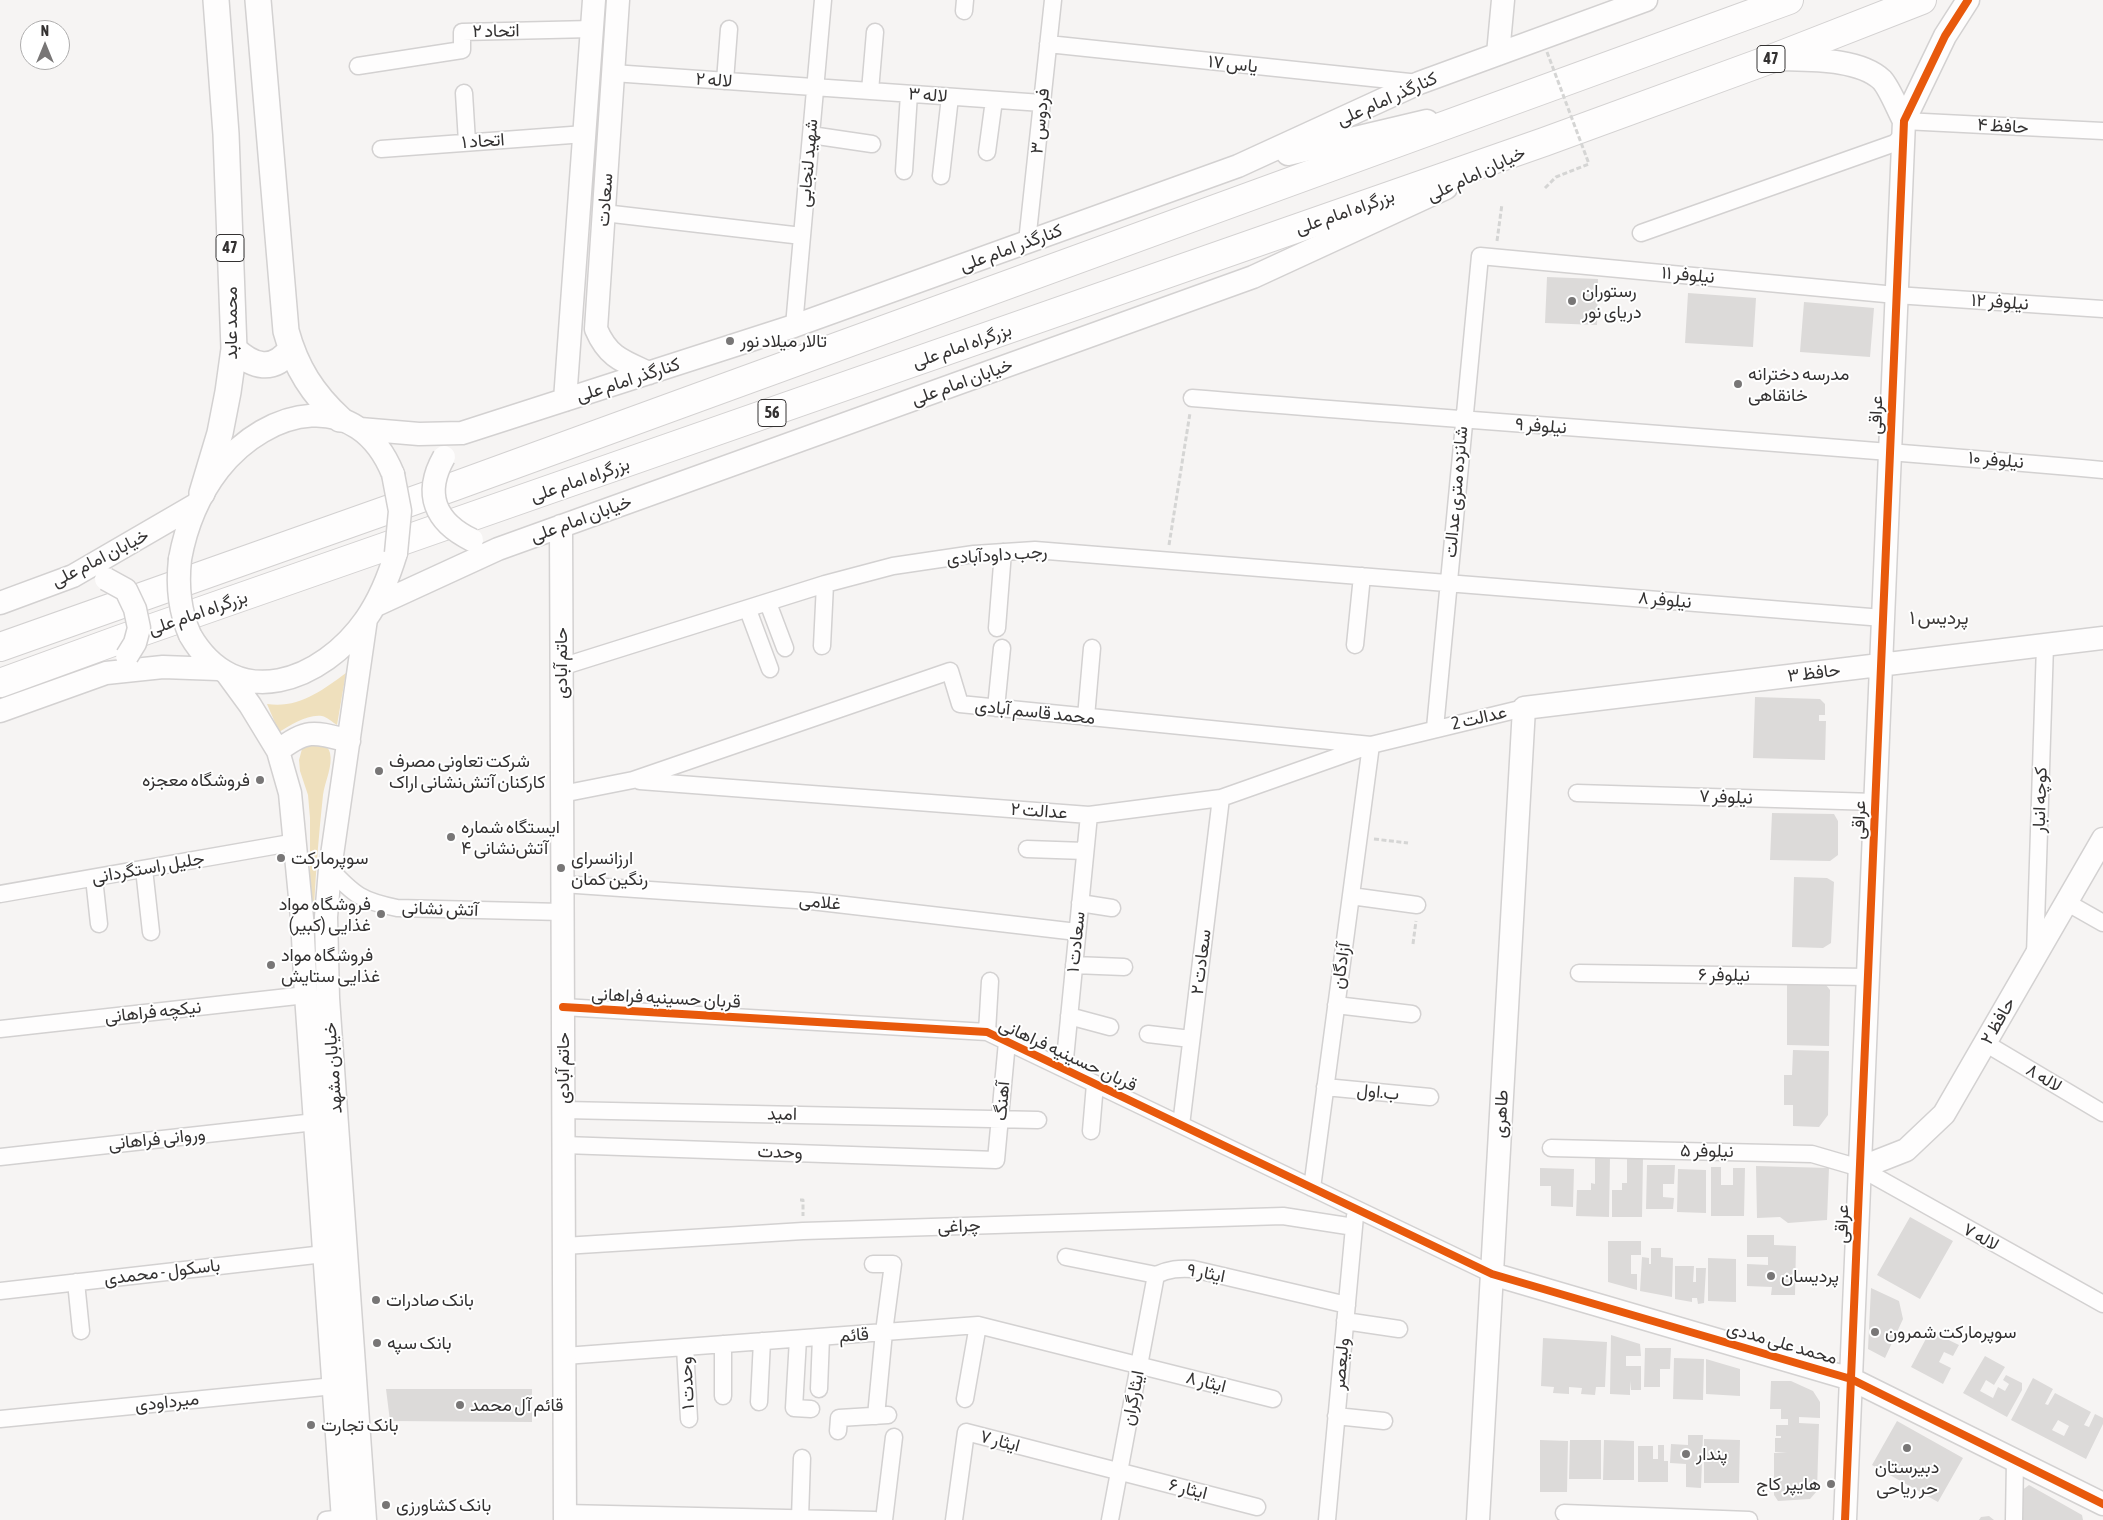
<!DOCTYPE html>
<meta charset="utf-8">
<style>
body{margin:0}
#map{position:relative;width:2103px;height:1520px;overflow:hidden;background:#f6f4f3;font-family:"Asap Condensed",sans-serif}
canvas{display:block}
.north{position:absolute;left:20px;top:20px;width:50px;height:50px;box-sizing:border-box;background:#fff;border:1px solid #aeadad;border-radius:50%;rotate:0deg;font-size:14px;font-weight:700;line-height:20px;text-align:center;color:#343232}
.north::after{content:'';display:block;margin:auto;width:18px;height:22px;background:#787676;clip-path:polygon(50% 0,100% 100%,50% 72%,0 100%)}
</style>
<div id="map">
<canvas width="2103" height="1520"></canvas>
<div class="north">N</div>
</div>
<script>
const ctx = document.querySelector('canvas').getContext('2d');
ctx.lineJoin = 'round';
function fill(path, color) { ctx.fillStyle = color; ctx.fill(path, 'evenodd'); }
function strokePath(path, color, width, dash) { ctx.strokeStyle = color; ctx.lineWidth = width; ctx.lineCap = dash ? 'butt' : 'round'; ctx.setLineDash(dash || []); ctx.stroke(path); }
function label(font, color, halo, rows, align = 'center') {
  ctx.font = font + ' "Asap Condensed",Vazirmatn,sans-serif'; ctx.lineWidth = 4; ctx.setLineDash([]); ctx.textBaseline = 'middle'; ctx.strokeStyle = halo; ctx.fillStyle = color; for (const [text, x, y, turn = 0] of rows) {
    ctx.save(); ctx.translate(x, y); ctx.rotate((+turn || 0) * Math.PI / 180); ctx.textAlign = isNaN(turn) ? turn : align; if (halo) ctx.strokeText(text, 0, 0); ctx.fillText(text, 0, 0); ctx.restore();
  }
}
fill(new Path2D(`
 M346 673 337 725C332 722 327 717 322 716 307 714 291 725 279 732L267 704C298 709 323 690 346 673Z
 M311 743C319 743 328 744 330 753 333 766 325 781 323 795 319 832 316 869 314 906L311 909 310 906V818L308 795 300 771 299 760 302 749Z`), '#efe0bd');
fill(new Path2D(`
 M1547 277 1598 279 1597 325 1545 323Z
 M1688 293 1756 298 1753 347 1685 343Z
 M1804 302 1874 308 1870 357 1800 352Z
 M1755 697 1820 699 1825 704V715H1819V721H1826L1825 760 1753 758Z
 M1772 813 1834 814 1838 821V855L1830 861 1770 860Z
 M1794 877 1827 878 1834 882 1831 943 1823 948 1792 947Z
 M1787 981H1823L1830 990 1829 1046 1787 1045Z
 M1793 1050 1829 1051 1828 1115 1819 1127 1793 1126V1105H1784V1075H1792Z
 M1595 1157H1610L1609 1217 1576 1216 1577 1190H1591V1183L1595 1184Z
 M1627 1158H1643L1642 1217H1612V1190H1622V1183H1627Z
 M1647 1165H1675L1674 1184H1663V1197L1674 1198 1673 1209H1646Z
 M1756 1166 1829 1168 1827 1220 1788 1223 1780 1217 1757 1218Z
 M1711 1167H1721V1185H1733V1168H1745L1744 1216H1711Z
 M1540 1168 1574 1169 1573 1207 1551 1206V1186H1540Z
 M1678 1169 1706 1170V1213L1677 1212Z
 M1910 1217 1953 1241 1920 1299 1877 1275Z
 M1747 1235H1774V1245L1796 1246 1795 1295H1771L1772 1287 1747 1286V1264L1768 1265V1257H1747Z
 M1608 1241H1641V1255H1631V1274H1637V1290L1608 1282Z
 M1651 1248H1661V1257L1673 1258 1672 1297 1640 1291 1642 1257 1649 1258V1264H1651Z
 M1708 1258 1736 1259V1302L1708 1301Z
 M1675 1266H1694L1693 1282H1696V1268H1706L1704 1303 1698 1304 1697 1298H1692V1302L1675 1299Z
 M1871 1288 1899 1301 1903 1319 1885 1358 1868 1349Z
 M1930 1331 1959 1345 1953 1356 1944 1352 1939 1362 1951 1368 1943 1384 1911 1367Z
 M1611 1335 1640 1344 1641 1356H1626V1366H1641V1390H1631L1630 1381V1395L1610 1394Z
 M1543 1338 1607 1342 1605 1387H1596L1595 1395 1581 1394 1582 1388 1569 1387V1394L1553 1393 1554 1387 1541 1386Z
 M1645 1348H1671L1670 1369H1660V1387H1644Z
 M1985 1356 2005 1367 1994 1385 1986 1380 1980 1391 1993 1398 1998 1387 2005 1391 2009 1384 2003 1380 2006 1375 2022 1383V1390L2007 1417 1963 1393Z
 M1674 1358 1704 1359 1703 1400 1673 1399Z
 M1706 1359 1740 1369V1396L1706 1394Z
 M2033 1378 2053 1389 2045 1404 2048 1405 2055 1393 2091 1412 2084 1425 2089 1427 2095 1414 2103 1418V1424L2086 1459 2011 1420ZM2058 1420 2069 1426 2064 1436 2052 1430Z
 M1771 1381H1791L1813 1391 1820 1402V1418L1799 1417V1423L1819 1424 1817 1491 1810 1499 1778 1501 1774 1495V1453H1787L1775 1452V1438H1781V1436H1776V1425H1788V1419H1781V1409H1770Z
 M386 1389H532V1422L390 1421Z
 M1897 1421 1963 1458 1938 1502 1872 1465Z
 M1688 1435H1703L1701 1488 1686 1487V1464L1670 1463 1671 1444 1688 1445Z
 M1704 1439 1740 1440 1739 1483H1704Z
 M1540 1440 1568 1441 1567 1492H1540Z
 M1570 1440H1601V1479H1569Z
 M1604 1440 1634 1441V1480H1603Z
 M1658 1445H1664V1461H1668V1482H1638V1446H1653V1459H1658Z
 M2029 1485 2082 1515 2083 1520H2021V1491Z
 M1989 1516 1994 1520H1979L1981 1517Z`), '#dcdad9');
const street = new Path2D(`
 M964 11 965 0
 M1048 44 1419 83
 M358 66 462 50V32L592 29
 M613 73 1042 103
 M725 81 729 29
 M870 91 875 32
 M464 93 467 142
 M1904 121 2103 131
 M811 135 872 144
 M381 149 585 134
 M987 152 994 100
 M904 171 909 94
 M941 176 950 97
 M604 213 802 236
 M1641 233 1895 143 1903 135
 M1027 242 1053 0
 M794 326 823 0
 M1192 398C1496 423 1800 443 2103 470
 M768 603 785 648
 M748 610 770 669
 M997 628 1003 552
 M1355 645 1362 576
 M822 646 825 584
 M561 667 825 584 893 566 974 554 1035 550 1883 618
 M996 708 1002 648
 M1086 717 1092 648
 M1435 728 1480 256 1896 295 2103 309
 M640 781 1089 815 1221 798 1371 745 1524 708
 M1577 793 1875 802
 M562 794 633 780 950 671 960 704 1371 745 1312 1188
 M1027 849 1085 851
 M144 869 151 932
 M330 869C354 895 362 901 397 908L562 912
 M94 878 99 924
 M562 884 811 901 1077 932
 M0 894 296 842
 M1351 896 1417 905
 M2066 902 2103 923
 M1080 903 1112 908
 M2035 955 2045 645
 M1074 965 1124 967
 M1579 973 1868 977
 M1336 1005 1412 1014
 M563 1007 987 1032 1492 1274
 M1069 1016 1110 1027
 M0 1029 306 995
 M987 1032 990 981
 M1148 1034 1191 1039
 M1985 1043 2103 1113
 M1064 1069 1089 815
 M1325 1087 1430 1097
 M564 1110 1038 1120
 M1181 1125 1221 798
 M1091 1131 1095 1084
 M564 1145 996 1160 1007 1042
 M1551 1148 1812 1154 1860 1168 2103 1304
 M0 1157 315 1122
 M564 1246 803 1231 1283 1216 1354 1227
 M1066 1257 1156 1275C1169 1269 1179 1268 1193 1269L1347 1305
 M873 1264H893L884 1332 876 1416
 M76 1282 81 1331
 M0 1291 324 1254
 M1345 1321 1399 1329
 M798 1339 794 1408 811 1409
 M685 1347 689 1419
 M565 1356 978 1325 1273 1399
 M819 1389 821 1337
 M723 1396V1344
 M965 1399 978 1325
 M759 1402 762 1341
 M1336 1416 1384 1421
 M0 1419 334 1386
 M838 1431 839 1418 888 1415
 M565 1513 875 1520
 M1564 1513 1749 1520
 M800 1518 802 1458
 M326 1520 343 1518
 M884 1520 894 1437
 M954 1520 966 1432 1257 1507
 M1110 1520 1156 1275
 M1327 1520 1355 1216
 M2014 1520 2015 1461`);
const secondary = new Path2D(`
 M618 0 596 329C608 357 622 361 649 373
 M1498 54 1503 0
 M1778 59C1808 60 1859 58 1882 80 1890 89 1898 110 1904 121
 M1288 154 1427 121
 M565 400 594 0
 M360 429 419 434 462 433 794 326 1238 166 1419 83 1646 0
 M561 526 565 1520
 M180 559C186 526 198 496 219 469 268 407 358 387 393 474
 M0 603 73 576 197 504
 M374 606 498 549 1253 277 1446 188
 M190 635C236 715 323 681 366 619 380 599 389 576 396 553
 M228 675 250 705 278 751 290 793 302 918 306 995 343 1520
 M0 711 106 673 163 667 218 669
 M278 751C307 728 315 732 349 741
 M1860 1168 1906 1150 1944 1114 2103 839
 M1492 1274 1851 1379 2103 1504
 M365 1520 328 998 326 917 330 869 366 619
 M1478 1520 1524 708 2103 638
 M1845 1520 1904 121 1945 36 1968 0`);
const primary = new Path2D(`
 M258 0 286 331C296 368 313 394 340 419
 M234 349C253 367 273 373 291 349
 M202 493 220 433 228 392 234 349 226 134 216 0`);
const highway = new Path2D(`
 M0 647 455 486 1789 0
 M0 683 121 639 1544 142 1771 59 1922 0`);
strokePath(street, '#d3d1d1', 19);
strokePath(secondary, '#d3d1d1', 25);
strokePath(primary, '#d3d1d1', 28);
strokePath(highway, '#d3d1d1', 30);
strokePath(new Path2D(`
 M1545 188 1556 177 1589 164
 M1497 241 1502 204
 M1169 545 1190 413
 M1374 839 1408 843
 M1413 944 1416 921
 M800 1200H803V1216`), '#d5d5d4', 3, [5, 2.5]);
strokePath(street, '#fefdfd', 16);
strokePath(secondary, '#fefdfd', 22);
strokePath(primary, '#fefdfd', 25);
strokePath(highway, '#fefdfd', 28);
const secondaryBridge = new Path2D(`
 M444 457C423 494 435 522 472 540
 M393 474 400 511 396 553
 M180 559C177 586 179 610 190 635
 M106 579 126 590 135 609 139 628 135 643 127 656`);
strokePath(secondaryBridge, '#d3d1d1', 25, []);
strokePath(new Path2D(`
 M1547 52 1589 164`), '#d5d5d4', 3, [5, 2.5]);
strokePath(secondaryBridge, '#fefdfd', 22);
strokePath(new Path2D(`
 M563 1007 987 1032 1492 1274 1851 1379 2103 1504
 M1845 1520 1904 121 1945 36 1968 0`), '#e8590c', 8);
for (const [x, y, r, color] of [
 [1572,301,5,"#787676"],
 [730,341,5,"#787676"],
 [1738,384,5,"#787676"],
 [379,771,5,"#787676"],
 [260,780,5,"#787676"],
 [451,837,5,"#787676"],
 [281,858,5,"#787676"],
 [561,868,5,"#787676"],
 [381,914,5,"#787676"],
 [271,965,5,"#787676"],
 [1771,1276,5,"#787676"],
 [376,1300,5,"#787676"],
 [1875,1332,5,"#787676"],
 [377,1343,5,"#787676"],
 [460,1405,5,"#787676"],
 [311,1425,5,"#787676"],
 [1907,1448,5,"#787676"],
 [1686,1454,5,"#787676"],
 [1831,1484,5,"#787676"],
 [386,1505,5,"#787676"]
]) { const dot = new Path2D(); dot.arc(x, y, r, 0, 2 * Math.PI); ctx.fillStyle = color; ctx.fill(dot); strokePath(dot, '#fff', 2); }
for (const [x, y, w] of [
 [1771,59,28],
 [230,248,28],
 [772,413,28]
]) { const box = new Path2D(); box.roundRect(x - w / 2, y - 13.5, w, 27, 4); ctx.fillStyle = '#fff'; ctx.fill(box); strokePath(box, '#343232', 1); }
label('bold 16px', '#343232', null, [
 ["47",1771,59],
 ["47",230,248],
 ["56",772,413]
]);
label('18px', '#343232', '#fff', [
 ["اتحاد ۲",496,31,-1],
 ["یاس ۱۷",1233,64,6],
 ["لاله ۲",714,80,4],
 ["لاله ۳",928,95,4],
 ["کنارگذر امام علی",1387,99,-24],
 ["فردوس ۳",1040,121,-84],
 ["حافظ ۴",2003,126,3],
 ["اتحاد ۱",483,141,-4],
 ["شهید لنجابی",808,163,-85],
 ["خیابان امام علی",1476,174,-25],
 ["سعادت",605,200,-86],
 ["بزرگراه امام علی",1345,212,-19],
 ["کنارگذر امام علی",1011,248,-20],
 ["نیلوفر ۱۱",1688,275,5],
 ["نیلوفر ۱۲",2000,302,4],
 ["محمد عابد",231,323,-90],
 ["بزرگراه امام علی",962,346,-19],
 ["کنارگذر امام علی",628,380,-18],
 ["خیابان امام علی",962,382,-20],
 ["عراقی",1876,415,-88],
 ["نیلوفر ۹",1541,426,4],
 ["نیلوفر ۱۰",1996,460,5],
 ["بزرگراه امام علی",580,480,-19],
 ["شانزده متری عدالت",1456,492,-85],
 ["خیابان امام علی",581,519,-20],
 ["رجب داودآبادی",997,555,-4],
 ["خیابان امام علی",100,558,-27],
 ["نیلوفر ۸",1665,600,5],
 ["بزرگراه امام علی",198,613,-19],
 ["حاتم آبادی",561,663,-90],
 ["حافظ ۳",1814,673,-7],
 ["محمد قاسم آبادی",1035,712,6],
 ["عدالت 2",1479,718,-13],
 ["نیلوفر ۷",1726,797,2],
 ["کوچه انبار",2040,800,-88],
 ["عدالت ۲",1039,811,4],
 ["عراقی",1859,820,-88],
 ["جلیل راستگردانی",148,868,-10],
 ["غلامی",820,902,6],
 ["آتش نشانی",440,909,2],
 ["سعادت ۱",1076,942,-84],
 ["سعادت ۲",1201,962,-83],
 ["آزادگان",1341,966,-82],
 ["نیلوفر ۶",1724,975,1],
 ["قربان حسینیه فراهانی",666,998,3],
 ["نیکچه فراهانی",153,1012,-6],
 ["حافظ ۲",1998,1021,-60],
 ["قربان حسینیه فراهانی",1068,1055,25],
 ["خیابان مشهد",333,1068,-94],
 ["حاتم آبادی",563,1068,-90],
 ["لاله ۸",2044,1078,31],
 ["ب.اول",1378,1092,5],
 ["آهنگ",1002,1101,-85],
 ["امید",782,1114,1],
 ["طاهری",1501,1114,-87],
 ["وروانی فراهانی",157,1139,-6],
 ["نیلوفر ۵",1707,1151,1],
 ["وحدت",780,1152,2],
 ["عراقی",1842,1224,-88],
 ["چراغی",959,1226,-2],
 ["لاله ۷",1981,1237,29],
 ["باسکول - محمدی",162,1272,-7],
 ["ایثار ۹",1206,1273,11],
 ["قائم",854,1335,-4],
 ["محمد علی مددی",1782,1343,16],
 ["ولیعصر",1341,1364,-85],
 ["ایثار ۸",1206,1382,14],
 ["وحدت ۱",687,1383,-93],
 ["ایثارگران",1133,1398,-79],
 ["میرداودی",167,1402,-6],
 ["ایثار ۷",1000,1441,15],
 ["ایثار ۶",1188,1489,14]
]);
label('18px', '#343232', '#fff', [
 ["رستوران",1582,291],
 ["دریای نور",1582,312],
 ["تالار میلاد نور",740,341],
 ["مدرسه دخترانه",1748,374],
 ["خانقاهی",1748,395],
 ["شرکت تعاونی مصرف",389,761],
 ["کارکنان آتش‌نشانی اراک",389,782],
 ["فروشگاه معجزه",250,780,"right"],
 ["ایستگاه شماره",461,827],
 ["۴ آتش‌نشانی",461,848],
 ["سوپرمارکت",291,858],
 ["ارزانسرای",571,858],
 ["رنگین کمان",571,879],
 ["فروشگاه مواد",371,904,"right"],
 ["غذایی (کبیر)",371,925,"right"],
 ["فروشگاه مواد",281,955],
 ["غذایی ستایش",281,976],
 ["پردیسان",1781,1276],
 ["بانک صادرات",386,1300],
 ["سوپرمارکت شمرون",1885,1332],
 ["بانک سپه",387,1343],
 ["قائم آل محمد",470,1405],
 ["بانک تجارت",321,1425],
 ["پندار",1696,1454],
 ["دبیرستان",1907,1467,"center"],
 ["حر ریاحی",1907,1488,"center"],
 ["هایپر کاج",1821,1484,"right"],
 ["بانک کشاورزی",396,1505]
], 'left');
label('19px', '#3e3b3a', '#fff', [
 ["پردیس ۱",1939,618]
]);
</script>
